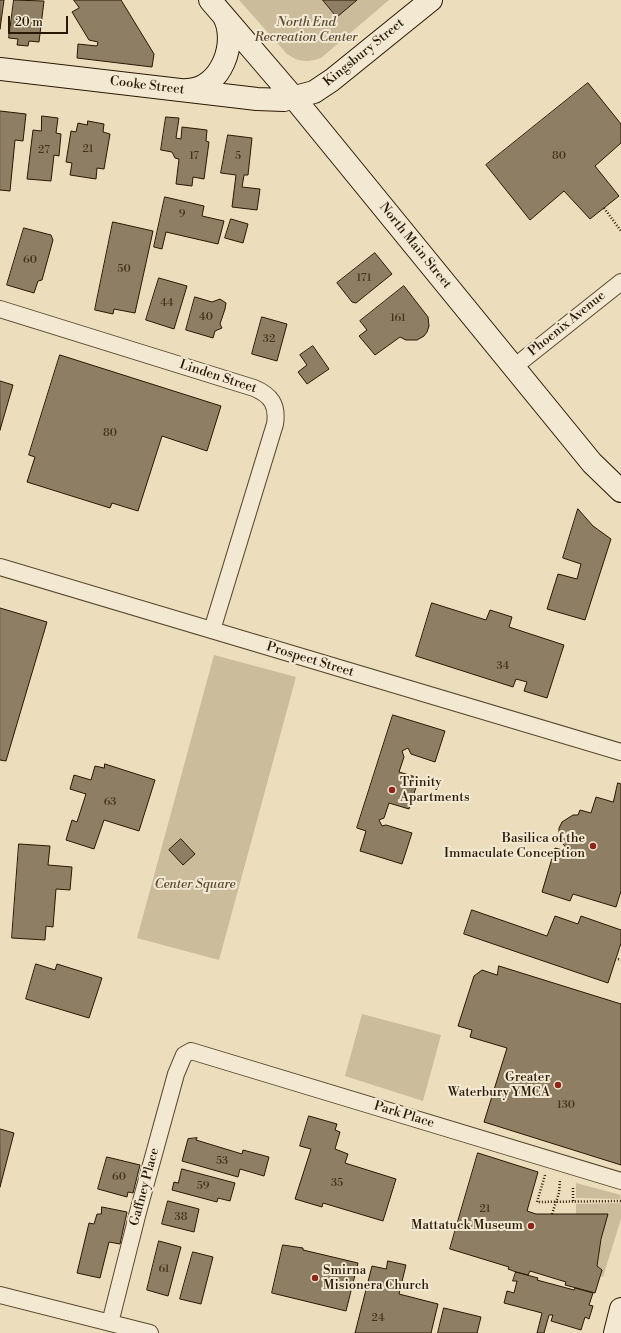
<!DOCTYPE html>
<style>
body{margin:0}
#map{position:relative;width:621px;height:1333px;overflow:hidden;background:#ecddbc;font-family:"Libre Bodoni",serif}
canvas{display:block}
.scale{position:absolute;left:8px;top:16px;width:60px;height:18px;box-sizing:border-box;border:2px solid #291802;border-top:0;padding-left:5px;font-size:12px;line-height:14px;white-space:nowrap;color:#291802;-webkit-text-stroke:3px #f3e9d3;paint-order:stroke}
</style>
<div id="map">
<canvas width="621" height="1333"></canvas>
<div class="scale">20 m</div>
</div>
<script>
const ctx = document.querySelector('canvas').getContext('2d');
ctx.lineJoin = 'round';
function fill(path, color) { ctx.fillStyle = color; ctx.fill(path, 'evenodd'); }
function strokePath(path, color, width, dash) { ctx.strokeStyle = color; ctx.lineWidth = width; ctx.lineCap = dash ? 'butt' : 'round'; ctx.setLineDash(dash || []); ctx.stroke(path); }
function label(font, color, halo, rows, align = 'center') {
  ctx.font = font + ' "Libre Bodoni",serif'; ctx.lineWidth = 4; ctx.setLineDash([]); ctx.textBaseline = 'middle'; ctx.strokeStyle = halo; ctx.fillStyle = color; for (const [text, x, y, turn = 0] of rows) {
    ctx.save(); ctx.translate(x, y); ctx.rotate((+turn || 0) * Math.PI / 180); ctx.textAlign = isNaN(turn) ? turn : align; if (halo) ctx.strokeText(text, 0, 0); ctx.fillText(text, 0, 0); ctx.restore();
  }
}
fill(new Path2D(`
 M239 0H389L321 58C307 63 298 62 287 54Z
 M214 655 296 677 219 960 137 938Z
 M362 1014 441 1035 423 1101 345 1076Z
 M576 1183 621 1195 620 1199 576 1198Z
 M621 1203V1219L603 1277 600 1276 602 1270 597 1266 601 1239 576 1214V1204Z`), '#cbbc9c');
const building = new Path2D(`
 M0 0H4L0 29Z
 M14 0 44 1 39 42 29 41 28 46 17 45 18 39 9 38Z
 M74 0H121L154 54 152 67 77 58 78 44 97 46 98 42 89 40 72 12 79 8Z
 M323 0H357L337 17Z
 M588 83 621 124V143L595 166 619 196 590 219 564 191 530 220 486 165Z
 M0 111 26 114 23 141 15 140 10 191 0 190Z
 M42 116 58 118 56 133 61 134 59 156 54 155 51 181 27 179 33 130 41 131Z
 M166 117 179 118 176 138 181 139 182 127 207 130 206 141 209 142 204 179 193 177 192 186 176 184 179 159 175 158 172 152 161 150Z
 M88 121 104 124 103 132 110 134 104 169 97 168 96 179 70 175 72 163 66 162 71 131 76 132 78 123 87 125Z
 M228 135 252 138 248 175H244L242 187 260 189 257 210 232 207 236 175 221 173Z
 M165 197 204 206 202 216 224 221 218 244 166 232 162 249 154 247Z
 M231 219 248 224 243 243 225 238Z
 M113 222 153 231 135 313 114 309 113 314 95 310Z
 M24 228 51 235 53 240 42 280 38 281 34 293 7 285Z
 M375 253 392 274 356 303 352 302 337 283Z
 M159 278 187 286 174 329 146 320Z
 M404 286 428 317 429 326 427 332 424 336 417 340H406L400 337 375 355 359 336 367 330 360 321Z
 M195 297 212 302 220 299 226 303 225 309 220 324 222 328 215 331 213 338 186 330Z
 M262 317 287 324 277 361 252 354Z
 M313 346 329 369 307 384 298 372 307 365 300 355Z
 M60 355 221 406 207 451 162 436 138 511 112 503 110 508 27 482 35 457 29 455Z
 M0 381 13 385 0 430Z
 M578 509 593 526 611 539 585 620 547 609 558 574 577 579 581 564 563 558Z
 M432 603 486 620 490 610 512 617 509 627 564 645 547 698 524 691 527 682 516 679 513 687 416 656Z
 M0 608 47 622 6 761 0 760Z
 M393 715 445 731 435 762 411 754 408 748 402 751 404 757 399 772 419 778 409 809 389 803 384 818 379 820 382 826 386 825 412 833 402 864 360 851 366 831 357 828Z
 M105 764 155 780 139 831 104 820 94 849 66 840 72 820 77 822 86 794 70 789 74 775 91 780 95 766 104 768Z
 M618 783 621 784V891L616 907 573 894 570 901 542 892 555 848 570 852 563 844 559 836V828L562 822 573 815H578L580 810 591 813 596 797 613 802Z
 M181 839 195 854 183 865 169 850Z
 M19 844 50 846 48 865 72 867 70 890 56 889 53 927 46 926 45 940 12 938Z
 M472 910 547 936 555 916 578 924 581 916 621 930V943L608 983 464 934Z
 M36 964 55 970 57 964 102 978 89 1018 26 999Z
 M499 966 621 1004V1165L484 1122 507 1048 470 1037 472 1030 458 1026 474 976 482 970 497 975Z
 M309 1116 337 1124 335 1130 340 1132 335 1149 348 1154 345 1163 396 1179 383 1221 323 1203 322 1207 295 1199 311 1149 300 1146Z
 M0 1129 14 1133 0 1187Z
 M197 1138 196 1140 242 1154 243 1150 269 1157 264 1176 240 1169 238 1177 182 1161 188 1139Z
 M478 1153 538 1172 527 1211 536 1214H608L601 1239 597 1266 602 1270 595 1293 565 1285 566 1282 530 1271 528 1275 516 1272 508 1269 509 1267 450 1249Z
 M107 1157 140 1165 133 1193 128 1192 127 1197 98 1189Z
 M182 1169 235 1183 230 1201 218 1198 217 1202 172 1190 174 1182 178 1183Z
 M168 1201 199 1209 194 1232 162 1224Z
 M102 1207 127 1212 120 1244 109 1242 100 1278 77 1273 89 1223 94 1224 97 1214H101Z
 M159 1241 181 1247 168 1296 147 1290Z
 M283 1245 303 1248V1250L358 1263 346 1311 272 1293Z
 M193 1252 213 1257 201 1304 180 1299Z
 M388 1261 406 1265 399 1294 438 1304 431 1333H355L372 1266 386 1269Z
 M516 1272 538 1278 537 1280 574 1290 575 1288 593 1293 589 1305 593 1306 589 1319 585 1317 581 1330 551 1321 553 1315H549L544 1333H537L542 1313 504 1303 507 1291 514 1293 517 1281H513Z
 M444 1308 481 1317 477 1333H438Z`);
fill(building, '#8e7e63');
strokePath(building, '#291802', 1);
const minor = new Path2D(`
 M0 309 254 388C271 395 278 405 275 424L212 630
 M514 367 621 282
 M0 567 621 752
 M0 1295 150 1333
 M110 1323 138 1212 176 1074 184 1055 191 1051 621 1181`);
const secondary = new Path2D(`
 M210 0 294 98 592 463 621 491
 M0 69 257 99 284 100 314 92 332 80 431 0
 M187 90C221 90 239 41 223 15
 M615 1333 621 1309`);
strokePath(minor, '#5a4930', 18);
strokePath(secondary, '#291802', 24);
strokePath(new Path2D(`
 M604 208 621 231
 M618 959 621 960
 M545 1175 537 1202 621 1201
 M573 1201V1186
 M552 1214 559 1193 560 1180`), '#291802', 2.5, [1, 2]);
strokePath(minor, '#f3e9d3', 16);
strokePath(secondary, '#f3e9d3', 22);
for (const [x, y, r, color] of [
 [392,790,4,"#8f2418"],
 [593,846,4,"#8f2418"],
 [558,1085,4,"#8f2418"],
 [531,1226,4,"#8f2418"],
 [315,1278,4,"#8f2418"]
]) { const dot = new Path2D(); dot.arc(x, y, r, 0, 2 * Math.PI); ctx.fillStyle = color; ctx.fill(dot); strokePath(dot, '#f3e9d3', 1.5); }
label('11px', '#42321a', null, [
 ["21",88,149],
 ["27",44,150],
 ["17",194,156],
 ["5",238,156],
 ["80",559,156],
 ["9",182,214],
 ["60",30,260],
 ["50",124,269],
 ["171",364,278],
 ["44",167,303],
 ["40",206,317],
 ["161",398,318],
 ["32",269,339],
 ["80",110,433],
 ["34",503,666],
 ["63",110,802],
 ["130",566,1105],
 ["53",222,1161],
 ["60",119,1177],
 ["35",337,1183],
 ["59",203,1186],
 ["21",485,1209],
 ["38",181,1217],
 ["61",164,1269],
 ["24",378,1318]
]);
label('italic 13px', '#5a4930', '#f3e9d3', [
 ["North End",306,23],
 ["Recreation Center",306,38],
 ["Center Square",195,885]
]);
label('13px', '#291802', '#f3e9d3', [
 ["Kingsbury Street",364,53,-39],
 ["Cooke Street",147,86,7],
 ["North Main Street",415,246,51],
 ["Phoenix Avenue",567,324,-39],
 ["Linden Street",218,377,18],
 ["Prospect Street",310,660,17],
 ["Park Place",404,1115,17],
 ["Gaffney Place",145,1187,-75]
]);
label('13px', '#291802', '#f3e9d3', [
 ["Trinity",400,783,"left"],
 ["Apartments",400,798,"left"],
 ["Basilica of the",585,839],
 ["Immaculate Conception",585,854],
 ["Greater",550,1078],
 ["Waterbury YMCA",550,1093],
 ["Mattatuck Museum",523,1226],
 ["Smirna",323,1271,"left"],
 ["Misionera Church",323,1286,"left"]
], 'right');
</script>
